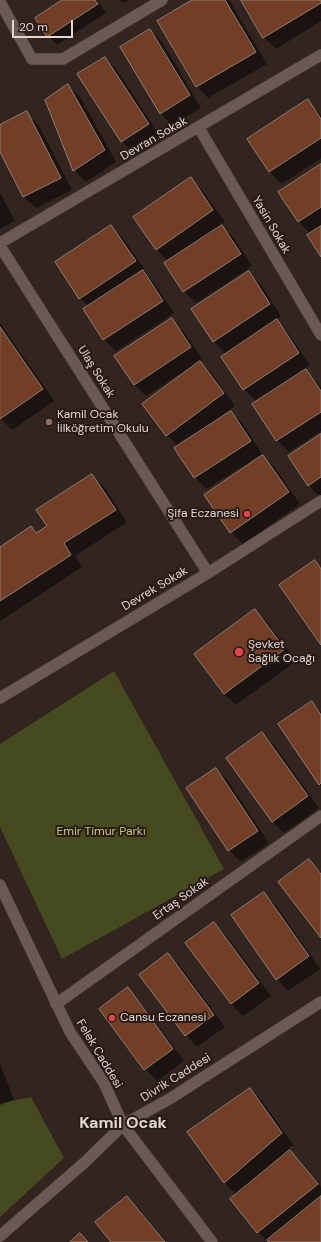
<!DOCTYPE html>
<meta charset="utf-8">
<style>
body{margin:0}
#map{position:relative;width:321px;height:1242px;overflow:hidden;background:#32241e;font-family:"DM Sans",sans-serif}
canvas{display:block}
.scale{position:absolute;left:12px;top:20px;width:61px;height:18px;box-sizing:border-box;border:2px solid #e0d6d2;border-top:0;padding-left:5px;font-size:12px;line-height:14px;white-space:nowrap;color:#e0d6d2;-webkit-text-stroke:3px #281a14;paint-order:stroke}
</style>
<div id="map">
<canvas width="321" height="1242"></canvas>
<div class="scale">20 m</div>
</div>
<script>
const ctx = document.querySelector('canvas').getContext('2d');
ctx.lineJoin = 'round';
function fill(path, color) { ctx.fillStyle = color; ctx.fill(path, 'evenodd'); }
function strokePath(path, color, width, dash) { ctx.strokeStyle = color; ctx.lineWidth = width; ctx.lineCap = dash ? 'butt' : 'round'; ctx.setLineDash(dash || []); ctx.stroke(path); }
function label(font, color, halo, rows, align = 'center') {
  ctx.font = font + ' "DM Sans",sans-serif'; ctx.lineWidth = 4; ctx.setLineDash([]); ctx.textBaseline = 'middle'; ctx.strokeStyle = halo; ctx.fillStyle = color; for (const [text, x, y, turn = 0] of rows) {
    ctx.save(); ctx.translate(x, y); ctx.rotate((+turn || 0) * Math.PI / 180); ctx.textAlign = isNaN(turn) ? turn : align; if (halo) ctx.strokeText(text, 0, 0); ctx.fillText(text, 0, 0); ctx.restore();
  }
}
fill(new Path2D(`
 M114 671 224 869 62 959 0 827V744Z
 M31 1097 64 1158 0 1217V1103Z`), '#454a1f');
fill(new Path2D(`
 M64 0H97L106 13 57 45 48 36Z
 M120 0H129L124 3Z
 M194 0H229L267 64 208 98 197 86Z
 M242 0H321V21L276 49 264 37Z
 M150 30 162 42 201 108 172 125 160 113Z
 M105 58 117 70 160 136 134 153 122 141Z
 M68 85 80 97 116 162 86 182 74 170Z
 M307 100 321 115V158L282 184 270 172 248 139Z
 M26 113 38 124 72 190 36 208 24 197 0 150V126Z
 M321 165V255L311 234 298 221Z
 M190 178 202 190 225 222 221 225 234 238 252 266 196 303 184 291 169 262 157 250Z
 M0 193 15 221 0 229Z
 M111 226 123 238 147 273 146 274 154 283 174 313 116 351 104 339 88 306 80 298Z
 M249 273 261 285 281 316 276 320 288 333 310 365 305 369 321 387V431L289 452 277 440 257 402 244 389 226 354 213 341Z
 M172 320 184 332 202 359 199 361 212 374 235 406 214 421 215 422 231 412 243 424 262 454 206 489 195 477 178 446 167 435 193 367 192 366 146 396 134 384Z
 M0 323 54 401 12 430 0 418Z
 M321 435V497H320L308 485Z
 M263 456 275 468 300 504 243 544 231 532 206 496Z
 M92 475 104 487 127 522 75 556 82 567 0 621V548L31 528 37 534 49 527Z
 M255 610 267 622 296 661 236 705 224 694Z
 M312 703 321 712V786L319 784Z
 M262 733 274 745 319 808 284 833 272 821Z
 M216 769 228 781 269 843 241 862 229 850Z
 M309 860 321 872V937Z
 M264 893 276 905 320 969 288 991 277 979Z
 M214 923 226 935 271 996 243 1016 231 1004 187 943Z
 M168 955 180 966 225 1027 197 1047 186 1035Z
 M128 989 139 1001 184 1061 157 1081 145 1069 100 1009Z
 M0 1063 14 1100 0 1105Z
 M250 1089 262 1101 293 1145 269 1166 270 1167 290 1151 321 1187V1242H268L258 1232 237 1195 225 1183 188 1133Z
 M127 1198 139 1209 166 1242H112Z`), '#0007');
const building = new Path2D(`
 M62 0H95L98 4 47 37 35 18Z
 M192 0H225L256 52 196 87 157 21Z
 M241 0H321V3L263 38Z
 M150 29 190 95 160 114 120 47Z
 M105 57 149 124 121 142 77 74Z
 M68 84 105 150 73 171 45 100Z
 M308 99 321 119V138L269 172 247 139Z
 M27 111 61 178 23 197 0 152V125Z
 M321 164V207L298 222 278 192Z
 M191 177 213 210 156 250 133 217Z
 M111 225 136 261 79 299 55 262Z
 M222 225 241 254 183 292 164 263Z
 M321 226V257L307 235Z
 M143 270 163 301 103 340 83 309Z
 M249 271 270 304 213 342 191 309Z
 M172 318 191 347 134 385 114 356Z
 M277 319 299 353 243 390 221 357Z
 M0 327 43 389 0 419Z
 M200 361 224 393 166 436 142 404Z
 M306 369 321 391V412L276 441 252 404Z
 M231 411 251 441 194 478 174 448Z
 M321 434V477L308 486 288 456Z
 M263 455 289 492 230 533 204 495Z
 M92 474 116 510 64 543 71 555 0 601V547L31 526 36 533 47 526 36 510Z
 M315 560 321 569V645L279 585Z
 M255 609 285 649 224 694 194 654Z
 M312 701 321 715V783L319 785 278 724Z
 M262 732 308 796 272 822 226 758Z
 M216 768 258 831 228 851 186 788Z
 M309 859 321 874V938L278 882Z
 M264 892 309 956 276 980 231 915Z
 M214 922 259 983 231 1004 185 943Z
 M168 953 214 1015 185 1036 139 975Z
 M128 987 173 1049 144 1070 99 1009Z
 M250 1088 282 1133 224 1183 187 1132Z
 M290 1150 318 1184 257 1233 230 1199Z
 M127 1196 165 1242H111L95 1222Z
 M321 1196V1242H269L267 1240Z
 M80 1233 88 1242H70Z`);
fill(building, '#723e25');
strokePath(building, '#8f7e76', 1);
const minor = new Path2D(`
 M0 2 32 59H63L162 0
 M199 128 321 335
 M0 243 321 55
 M0 246 208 573
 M0 698 208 573 321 501
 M56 1004 321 816`);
const tertiary = new Path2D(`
 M0 885 70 1032 104 1083 123 1125 212 1242
 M0 1236 84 1163 123 1125 171 1098 321 1002`);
strokePath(minor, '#4d413c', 12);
strokePath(tertiary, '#4d413c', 12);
strokePath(minor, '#6b5a53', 11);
strokePath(tertiary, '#6b5a53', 11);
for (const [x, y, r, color] of [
 [49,422,4,"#8d6e63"],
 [247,514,4,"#e0444e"],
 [239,652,5,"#e0444e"],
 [112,1018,4,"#e0444e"]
]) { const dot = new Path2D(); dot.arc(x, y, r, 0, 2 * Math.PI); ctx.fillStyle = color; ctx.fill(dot); strokePath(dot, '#281a14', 1.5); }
label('12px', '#e0d6d2', '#281a14', [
 ["Devran Sokak",154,139,-30],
 ["Yasin Sokak",271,225,60],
 ["Ulaş Sokak",96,372,58],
 ["Devrek Sokak",155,589,-31],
 ["Ertaş Sokak",181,899,-35],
 ["Felek Caddesi",99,1054,59],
 ["Divrik Caddesi",176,1078,-32]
]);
label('12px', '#e0d6d2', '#281a14', [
 ["Kamil Ocak",57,415],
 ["İilköğretim Okulu",57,429],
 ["Şifa Eczanesi",239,514,"right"],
 ["Şevket",248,645],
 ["Sağlık Ocağı",248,659],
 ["Cansu Eczanesi",120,1018]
], 'left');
label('12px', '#c0cc75', '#281a14', [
 ["Emir Timur Parkı",101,832]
]);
label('bold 16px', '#e0d6d2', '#281a14', [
 ["Kamil Ocak",123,1124]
]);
</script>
